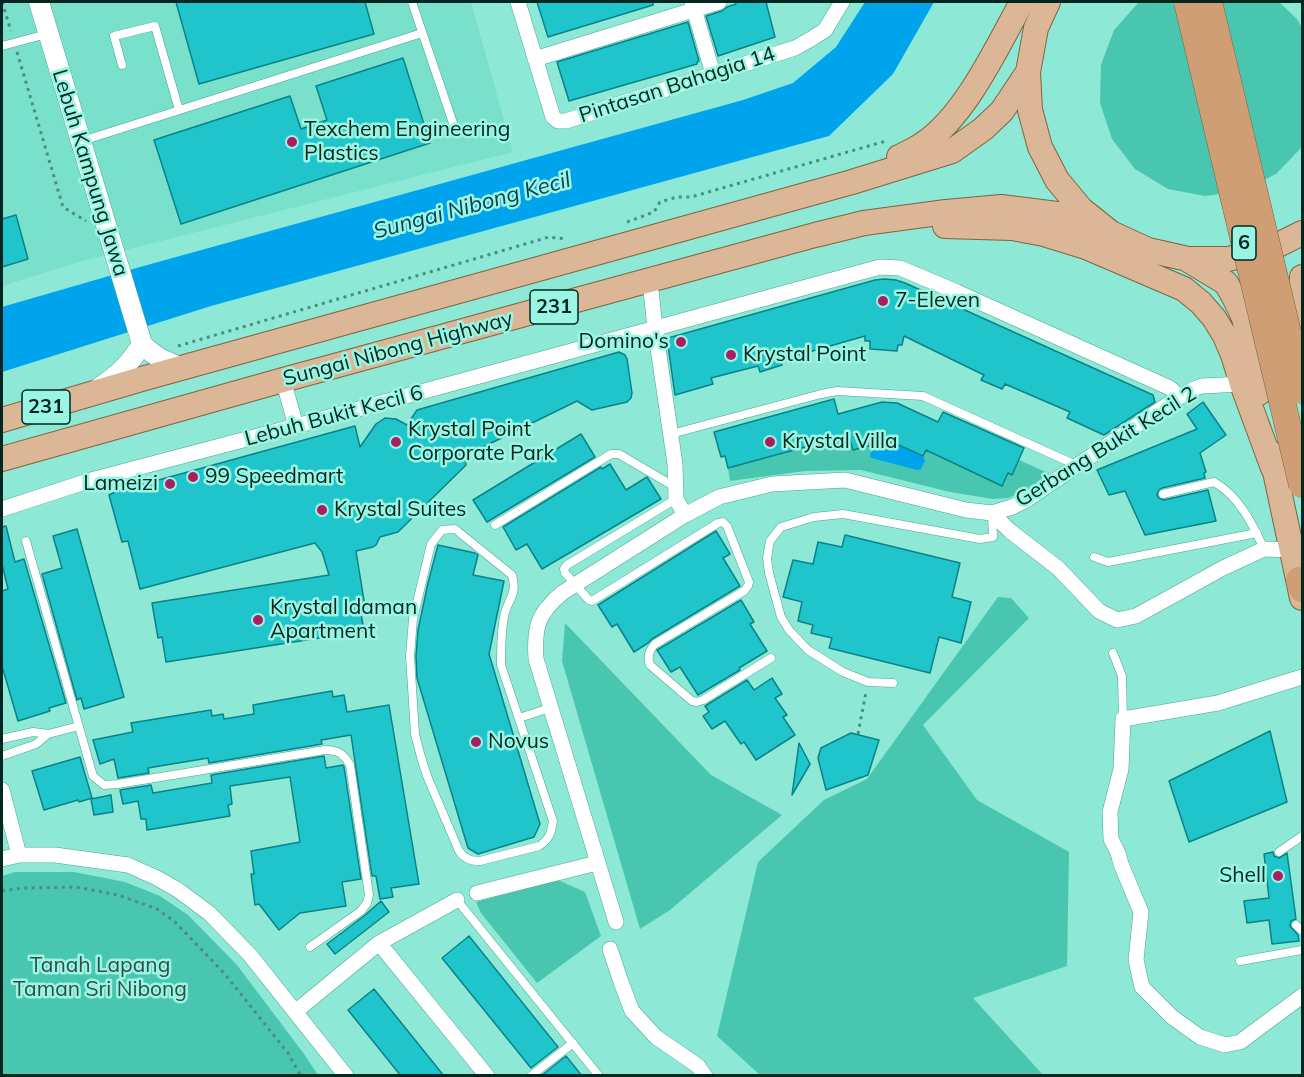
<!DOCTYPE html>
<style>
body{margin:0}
#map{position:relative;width:1304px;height:1077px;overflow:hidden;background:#8de8d5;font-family:Mulish,sans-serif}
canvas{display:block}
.frame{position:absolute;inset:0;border:3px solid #002720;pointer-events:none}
</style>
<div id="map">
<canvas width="1304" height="1077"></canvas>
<div class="frame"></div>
</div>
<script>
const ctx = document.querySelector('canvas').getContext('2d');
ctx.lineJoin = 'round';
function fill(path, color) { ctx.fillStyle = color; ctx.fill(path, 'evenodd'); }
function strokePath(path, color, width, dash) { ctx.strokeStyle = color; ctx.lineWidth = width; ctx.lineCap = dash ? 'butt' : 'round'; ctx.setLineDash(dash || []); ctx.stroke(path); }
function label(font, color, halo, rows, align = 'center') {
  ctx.font = font + ' Mulish,sans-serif'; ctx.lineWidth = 5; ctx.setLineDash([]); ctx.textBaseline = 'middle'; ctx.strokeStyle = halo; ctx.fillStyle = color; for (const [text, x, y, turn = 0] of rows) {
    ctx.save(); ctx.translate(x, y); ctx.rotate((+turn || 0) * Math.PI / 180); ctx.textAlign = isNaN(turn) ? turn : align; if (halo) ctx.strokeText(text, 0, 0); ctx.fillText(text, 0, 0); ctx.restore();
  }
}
fill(new Path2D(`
 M2 2H471L513 152 82 261 2 286Z`), '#78e0cb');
fill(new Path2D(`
 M1139 2H1279L1297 19 1302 28V144L1300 149 1276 174 1242 191 1205 196 1168 189 1135 169 1112 139 1100 103 1101 65 1114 30Z
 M840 420 846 438 849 437 892 442 923 456 928 446 934 454 1002 485 1008 473 1012 474 1019 460 1050 474 1018 494 1008 498 993 499 950 492 861 470 805 471 730 481 728 468 837 438Z
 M998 597 1011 598 1029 618 923 725 977 800 1069 852 1067 966 973 998 1043 1075H760L717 1036 758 862 824 800 867 779Z
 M565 623 711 775 782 815 670 910 640 929 562 661Z
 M15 872H74L125 882 160 896 188 915 237 965 304 1054 318 1075H2V876Z
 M558 880 585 892 601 936 537 983 481 913 476 902Z`), '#49c6af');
fill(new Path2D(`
 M865 2H934L893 74 829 136 211 306 2 372V307L140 267 743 100 793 83 836 47Z
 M896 444 923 456 925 461 921 469 917 470 875 459 870 457V454L873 450C881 448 890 450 896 444Z`), '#00a4ed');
const building = new Path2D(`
 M176 2H365L374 34 199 84Z
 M537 2H653V5L548 37Z
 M735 2H766L775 37 718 56 706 16 722 11 727 7 736 4Z
 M688 22 699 61 697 62V64L569 101 557 62Z
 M403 58 430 143 181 224 154 140 290 96 301 129 327 120 316 86Z
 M16 215 28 259 2 267V219Z
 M885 279 896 280 905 283 1153 395 1155 402 1104 435 1067 418 1070 412 1005 384 1002 389 981 380 984 375 904 336 902 345H898L897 351 870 349V341H865V336L781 360 782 365 760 372 758 366 711 378 713 384 675 395 667 339 668 338 875 280Z
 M619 352 625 355 627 359 632 393 631 398 627 402 592 410 577 401 479 449 464 453 466 465 398 532 380 537 376 545 373 547 356 551 365 607 360 608 364 631 166 662 162 637 158 638 152 603 329 575 322 552 315 543 140 589 128 541 122 542 109 495 115 492 355 426 360 447 376 424 385 418 396 419 407 425 417 410Z
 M834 399 838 414 882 402 897 403 938 422 943 412 1024 448 1012 475 1008 473 1002 486 926 450 923 456 892 442H883L853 450 849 437 845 438V436L728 468 725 456 721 457 714 432Z
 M1203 402 1226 435 1200 453 1206 472 1204 473 1205 478 1162 488 1159 490 1157 495 1159 498 1164 500 1208 490 1216 521 1145 535 1125 491 1109 495 1097 470 1197 429 1187 414Z
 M581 434 595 457 487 522 473 500Z
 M610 464 626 490 647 477 661 499 542 569 527 544 516 550 503 527 601 467 602 469Z
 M6 526 15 562 24 559 66 703 49 708 50 711 18 721 2 666V591L8 589 2 564V527Z
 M77 529 124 697 84 709 81 698 77 700 42 574 62 568 53 536Z
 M716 531 730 554 723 558 740 586 652 639 648 643 634 652 617 624 612 627 598 605Z
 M845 535 960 563 952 597 971 602 961 643 939 637 930 673 829 648 832 638 811 633 813 625 798 621 802 602 783 597 793 560 813 564 818 542 842 547Z
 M438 545 475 553 478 555 473 575 504 581 489 654 540 824 534 837 478 854 468 848 417 678 416 656 418 630 428 583Z
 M741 600 754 622 750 624 767 651 739 668 740 670 698 695 680 667 671 672 657 650Z
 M772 678 782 694 775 698 787 715 783 717 795 735 756 760 744 742 741 744 725 721 712 729 703 716 709 712 705 706 747 680 754 690Z
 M332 691 333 697 344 695 347 712 389 705 419 884 391 888 393 897 380 899 376 876H372L351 735 321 740 322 744 209 763 208 758 148 768 149 773 118 778 114 759 100 764 93 740 133 732 131 723 211 710 212 716 223 714 224 719 254 714 253 705Z
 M1270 731 1287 802 1189 842 1169 781Z
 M851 733 879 740 868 775 826 790 818 758 821 748Z
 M799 743 810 764 792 795Z
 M324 756 326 768 343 765 344 767 361 879 342 882 346 906 300 913 279 930 259 904 255 905 251 874H254L251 851 300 842 290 777 230 786 232 804 228 805 230 816 147 830 146 819H141L138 801 123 804 120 790 151 785 153 793 212 783 211 775Z
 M80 757 92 798 79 802 78 800 44 810 32 771Z
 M111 795 113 812 94 815 91 799Z
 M1273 852 1274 856 1279 858 1287 853 1296 919 1291 921 1290 926 1298 935 1299 941 1272 944 1269 920 1247 923 1244 901 1269 898 1264 854Z
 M381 901 389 912 335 954 327 944 364 916Z
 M469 936 558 1047 531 1068 442 958Z
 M374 989 444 1076H401L348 1010Z
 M566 1056 582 1076H541Z`);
fill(building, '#20c5cb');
strokePath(building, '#098387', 1.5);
const service = new Path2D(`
 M412 2 454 126
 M2 46 47 34
 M122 65 114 36 155 26 179 110
 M82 141 422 33
 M671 434 821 394 837 391 923 396 1076 465
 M1163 494 1214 482C1239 496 1252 523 1264 549
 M676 499 567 565 564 569 565 573 589 600 592 601 718 523 723 522 727 526 749 582 748 586 744 591 655 644C649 650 647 657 650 665L692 701 697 702 703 700 771 658
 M495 525 611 454H619L675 487
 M455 529 512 575C518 596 507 599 504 617 501 633 501 649 501 665L553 821C551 833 550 839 539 846L480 861C470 861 465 859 459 851L427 776 421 757 415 734 410 656 413 619 431 544 442 530Z
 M26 541 93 776 104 785 118 784 325 750C338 750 344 754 350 765L369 895 367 903 361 911 310 947
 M1094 557 1108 562 1257 533
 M1113 653 1122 676 1123 719
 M893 683 868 682 843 672 808 650 789 630 781 617 769 573 767 558 770 541 781 527 814 517 843 514 980 539 993 537 992 514
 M519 718 550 708
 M2 739 33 732 48 734 79 726
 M2 756 36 744 48 734
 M1279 852 1302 836
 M457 900 599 1076
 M1296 925 1302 931
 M1240 961 1302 950
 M531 1076 573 1043`);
const minor = new Path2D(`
 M518 2 553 117 558 121H566L795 48 811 39 825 30 842 2
 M692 2 713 74
 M535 59 719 2
 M650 281 655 328 675 464 676 499 685 515
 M283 380 296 426
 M2 509 91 480 296 426 880 267 900 268 957 292 1170 388 1179 397
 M992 513 1010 531 1058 568 1099 611 1117 620 1136 616 1223 568 1264 549 1292 550
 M1302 677 1218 703 1123 719 1121 769 1110 812 1111 839 1118 853 1121 864 1141 912 1136 960 1142 987 1172 1017 1200 1037 1225 1045 1240 1042 1302 996
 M2 790 19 855
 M2 859 19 855H55L128 865 157 878 178 890 209 913 250 955 346 1076
 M477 893 597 863
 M616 922 536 659C534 628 537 614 562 593L685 515 719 497 772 484 845 480 966 510 992 513 1012 507 1026 500 1179 397 1196 388 1202 386 1242 384
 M379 943 487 1076
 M610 949 621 982 632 1011 656 1037 698 1066 705 1076
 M295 1012 379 943 457 900`);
const tertiary = new Path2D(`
 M39 2 142 344C156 358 166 362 184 368
 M99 388C119 374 129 365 142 344`);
const primary = new Path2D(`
 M1048 2 1036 28 1028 72 1030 110 1040 147 1057 180 1081 209 1111 233 1148 250 1188 259H1228L1268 250 1302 233
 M899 157C907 153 916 149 923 144 965 117 998 45 1022 2
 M945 226 1012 228 1044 234 1086 247 1184 289 1201 303 1214 318 1225 336 1233 355 1242 384 1273 468
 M1188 260 1226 283 1234 297 1244 318 1259 393
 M1302 277 1299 309 1302 337
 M2 420 145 378 852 182 952 151 983 129 1002 111 1028 72
 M1271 453 1302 598
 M2 459 283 380 815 235 864 223 946 212 1001 207 1057 214 1111 233`);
const trunk = new Path2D(`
 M1299 580 1302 589`);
strokePath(service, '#49a694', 9);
strokePath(minor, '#49a694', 16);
strokePath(tertiary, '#49a694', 21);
strokePath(primary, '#7f6440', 26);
strokePath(trunk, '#7f6440', 27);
strokePath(new Path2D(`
 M2 2 11 31
 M17 52 63 207 86 221
 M627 222 654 212 660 202 677 197H691L886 141
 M178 346 549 237 566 239
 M858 734 866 692
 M2 891 23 888 76 887 118 895 157 909 175 922 224 973 288 1053 301 1076`), '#4b8e80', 3, [3, 4.5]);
strokePath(service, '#fff', 8);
strokePath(minor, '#fff', 15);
strokePath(tertiary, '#fff', 20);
strokePath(primary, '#dbb697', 24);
strokePath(trunk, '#cf9e74', 26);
const trunkBridge = new Path2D(`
 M1187 2 1302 485
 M1209 2 1302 391`);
strokePath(trunkBridge, '#7f6440', 27, []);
strokePath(trunkBridge, '#cf9e74', 26);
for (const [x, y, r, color] of [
 [292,142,6,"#aa1e5f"],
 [883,301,6,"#aa1e5f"],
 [681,342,6,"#aa1e5f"],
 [731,355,6,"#aa1e5f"],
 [396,442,6,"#aa1e5f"],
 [770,442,6,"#aa1e5f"],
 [193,477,6,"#aa1e5f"],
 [170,484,6,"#aa1e5f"],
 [322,510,6,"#aa1e5f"],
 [258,620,6,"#aa1e5f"],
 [476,742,6,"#aa1e5f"],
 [1278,876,6,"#aa1e5f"]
]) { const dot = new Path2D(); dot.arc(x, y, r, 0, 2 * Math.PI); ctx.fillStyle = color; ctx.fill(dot); strokePath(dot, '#9af6e2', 2); }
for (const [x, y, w] of [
 [1244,243,24],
 [554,307,48],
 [46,407,48]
]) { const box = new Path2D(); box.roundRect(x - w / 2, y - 17, w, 34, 4.5); ctx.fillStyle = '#9af6e2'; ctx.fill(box); strokePath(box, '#002720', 1.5); }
label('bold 20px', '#002720', null, [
 ["6",1244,243],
 ["231",554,307],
 ["231",46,407]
]);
label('21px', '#002720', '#9af6e2', [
 ["Pintasan Bahagia 14",677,85,-18],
 ["Lebuh Kampung Jawa",90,173,73],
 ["Sungai Nibong Highway",398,349,-15],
 ["Lebuh Bukit Kecil 6",334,416,-15],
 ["Gerbang Bukit Kecil 2",1106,447,-32]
]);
label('21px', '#002720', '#9af6e2', [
 ["Texchem Engineering",304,130],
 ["Plastics",304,154],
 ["7-Eleven",895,301],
 ["Domino's",669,342,"right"],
 ["Krystal Point",743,355],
 ["Krystal Point",408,430],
 ["Corporate Park",408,454],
 ["Krystal Villa",782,442],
 ["99 Speedmart",205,477],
 ["Lameizi",158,484,"right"],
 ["Krystal Suites",334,510],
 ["Krystal Idaman",270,608],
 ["Apartment",270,632],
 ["Novus",488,742],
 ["Shell",1266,876,"right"]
], 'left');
label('21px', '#304d46', '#9af6e2', [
 ["Tanah Lapang",100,966],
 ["Taman Sri Nibong",100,990]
]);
label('italic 22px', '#0a405e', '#9af6e2', [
 ["Sungai Nibong Kecil",472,206,-15]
]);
</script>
